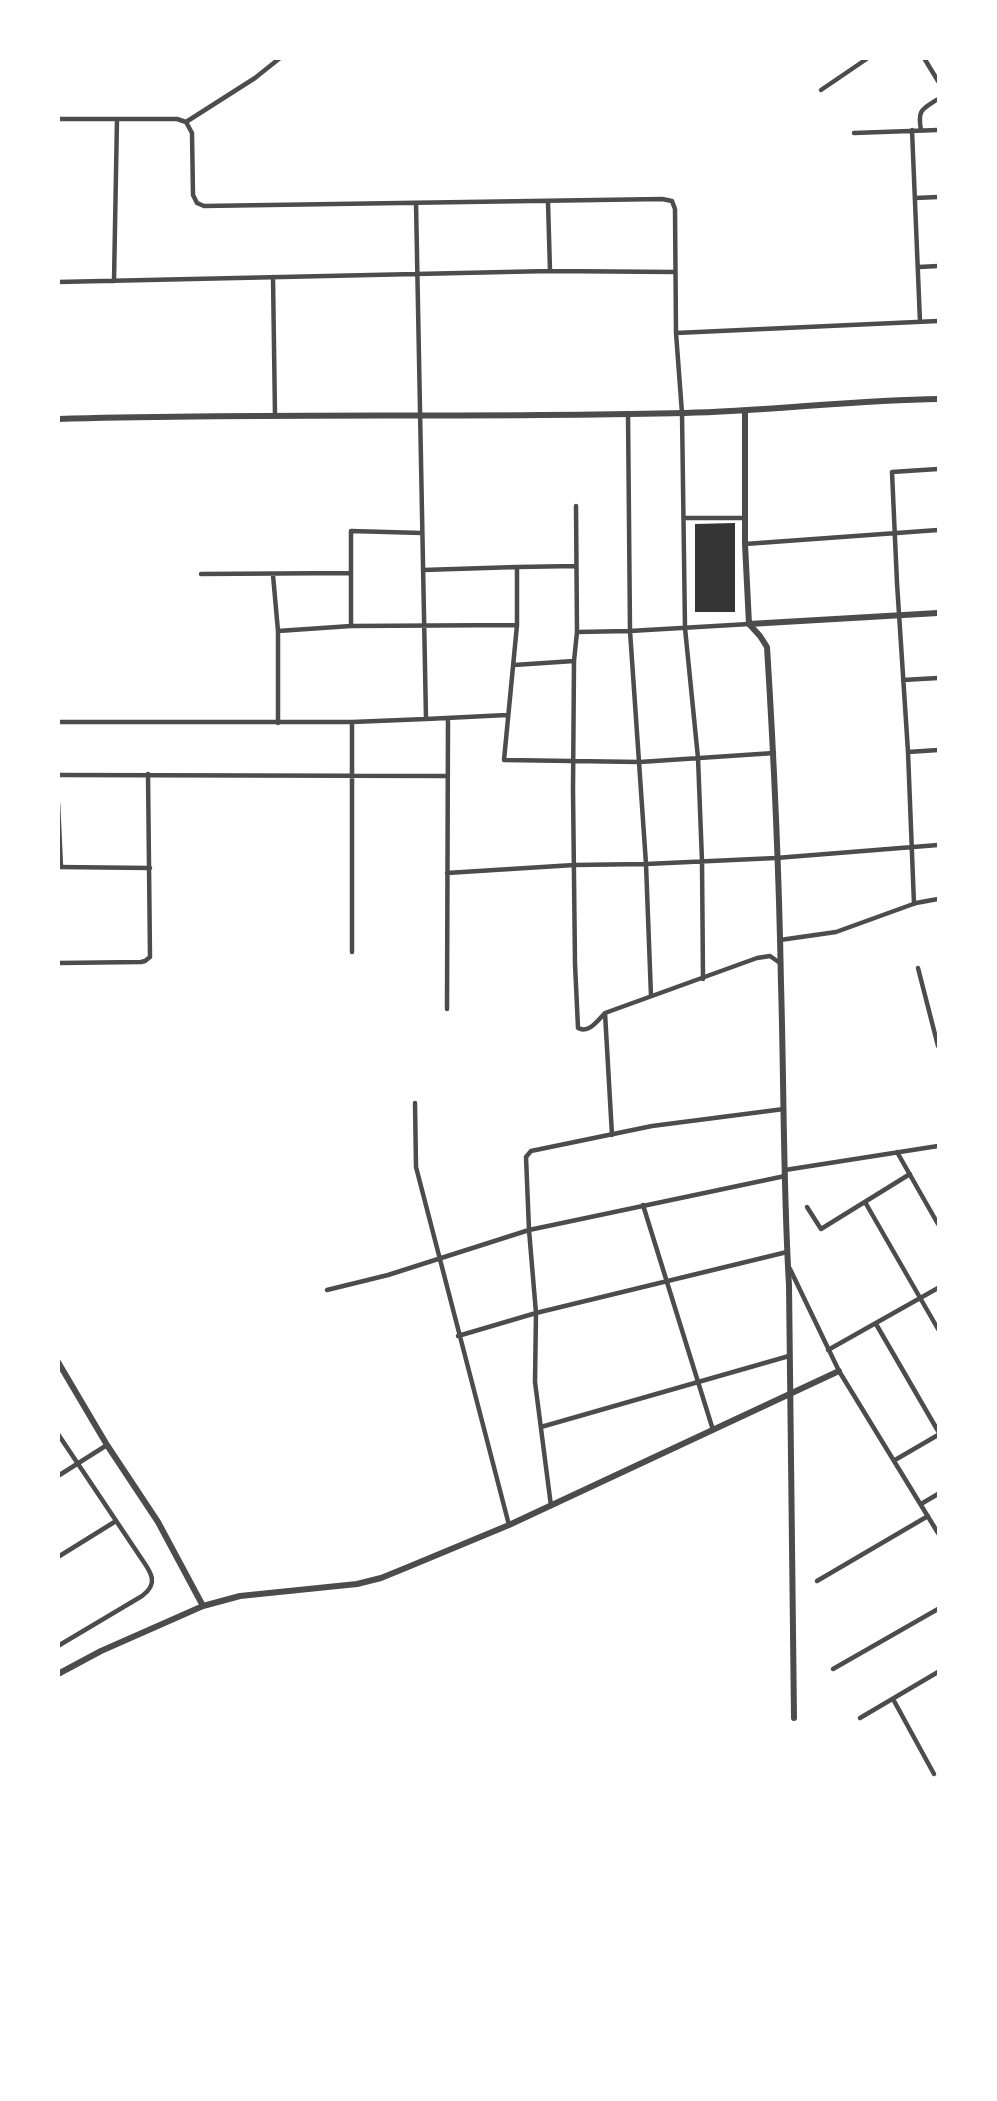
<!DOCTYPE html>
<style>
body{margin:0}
#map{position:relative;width:997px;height:2101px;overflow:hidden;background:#fff;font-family:Rubik,sans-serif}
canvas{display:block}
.frame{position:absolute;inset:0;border:60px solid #fff;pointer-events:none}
</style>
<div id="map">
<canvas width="997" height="2101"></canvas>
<div class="frame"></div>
</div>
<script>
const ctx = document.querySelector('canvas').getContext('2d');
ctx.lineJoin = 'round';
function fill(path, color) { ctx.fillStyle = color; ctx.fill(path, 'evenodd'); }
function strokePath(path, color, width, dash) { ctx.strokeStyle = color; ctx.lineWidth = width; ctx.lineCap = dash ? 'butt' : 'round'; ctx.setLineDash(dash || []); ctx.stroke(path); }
fill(new Path2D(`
 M735 523V612H695V524Z`), '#353535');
strokePath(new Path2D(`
 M924 58 938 81
 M821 90 868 58
 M58 119H177L186 122 192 133 193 195 197 203 204 206 662 199 672 201 675 209 676 333 682 413 685 628 698 758 702 861 703 979
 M186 122 255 78 280 58
 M912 130 920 322
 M921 130C917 109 923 109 938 99
 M854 133 938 130
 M915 198 938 197
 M548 202 550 271
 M416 203 426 719 507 715
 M919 267 938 266
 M273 277 275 415
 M114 281 117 119
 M58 282 550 271 674 272
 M676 333 938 321
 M628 413 630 631 646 864 651 996
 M576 506 577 632 574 661 573 790 575 964 578 1028C589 1034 598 1020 605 1013L757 958 770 956 780 963
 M685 518H745
 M745 544 938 530
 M576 566 517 567V625L504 760 640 762 774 753
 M423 570 517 567
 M201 574 351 573
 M273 575 278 631V723
 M351 626V531L422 533
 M278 631 351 626 517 625
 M577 632 630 631 749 624
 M514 665 574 661
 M903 680 938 678
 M58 722H352L426 719
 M352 722V952
 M908 752 938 750
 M58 775 447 776
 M58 803 61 867
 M58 867 150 868
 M447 873 574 865 646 864 776 858 938 845
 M914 904 908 752 897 583 892 472 938 469
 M780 940 836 932 916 903 938 899
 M58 963 141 962 145 961 150 957 148 774
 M918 968 938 1046
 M447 1009 448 718
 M605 1013 612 1135
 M415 1103 416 1167 509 1525
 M897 1152 938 1224
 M785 1170 938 1146
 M865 1202 938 1329
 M643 1205 713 1430
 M807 1207 821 1229 910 1174
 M790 1269 839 1371 938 1533
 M327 1290 388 1275 529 1230 785 1176
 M876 1324 938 1431
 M458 1336 536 1313 787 1252
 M828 1350 938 1288
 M541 1427 789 1356
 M58 1434 139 1555C149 1570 161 1582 142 1596L58 1646
 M895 1460 938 1435
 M58 1476 107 1445
 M921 1504 938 1494
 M551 1506 535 1382 536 1313 529 1230 526 1157 531 1151 652 1126 784 1109
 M58 1557 116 1521
 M817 1581 928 1516
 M833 1669 938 1609
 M893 1699 934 1774
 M860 1718 938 1672`), '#4c4c4c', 4.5);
strokePath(new Path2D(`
 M745 411V544L749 624 760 636 767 647C774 759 779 871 781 984 784 1084 783 1185 789 1285L794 1718
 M58 419C267 413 476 418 685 413 770 411 854 400 938 399
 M749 624 938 613
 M58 1362 107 1445 158 1522 203 1606
 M58 1674 101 1651 203 1606 240 1596 357 1584 381 1578 408 1567 509 1525 839 1371`), '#4c4c4c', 6);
</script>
